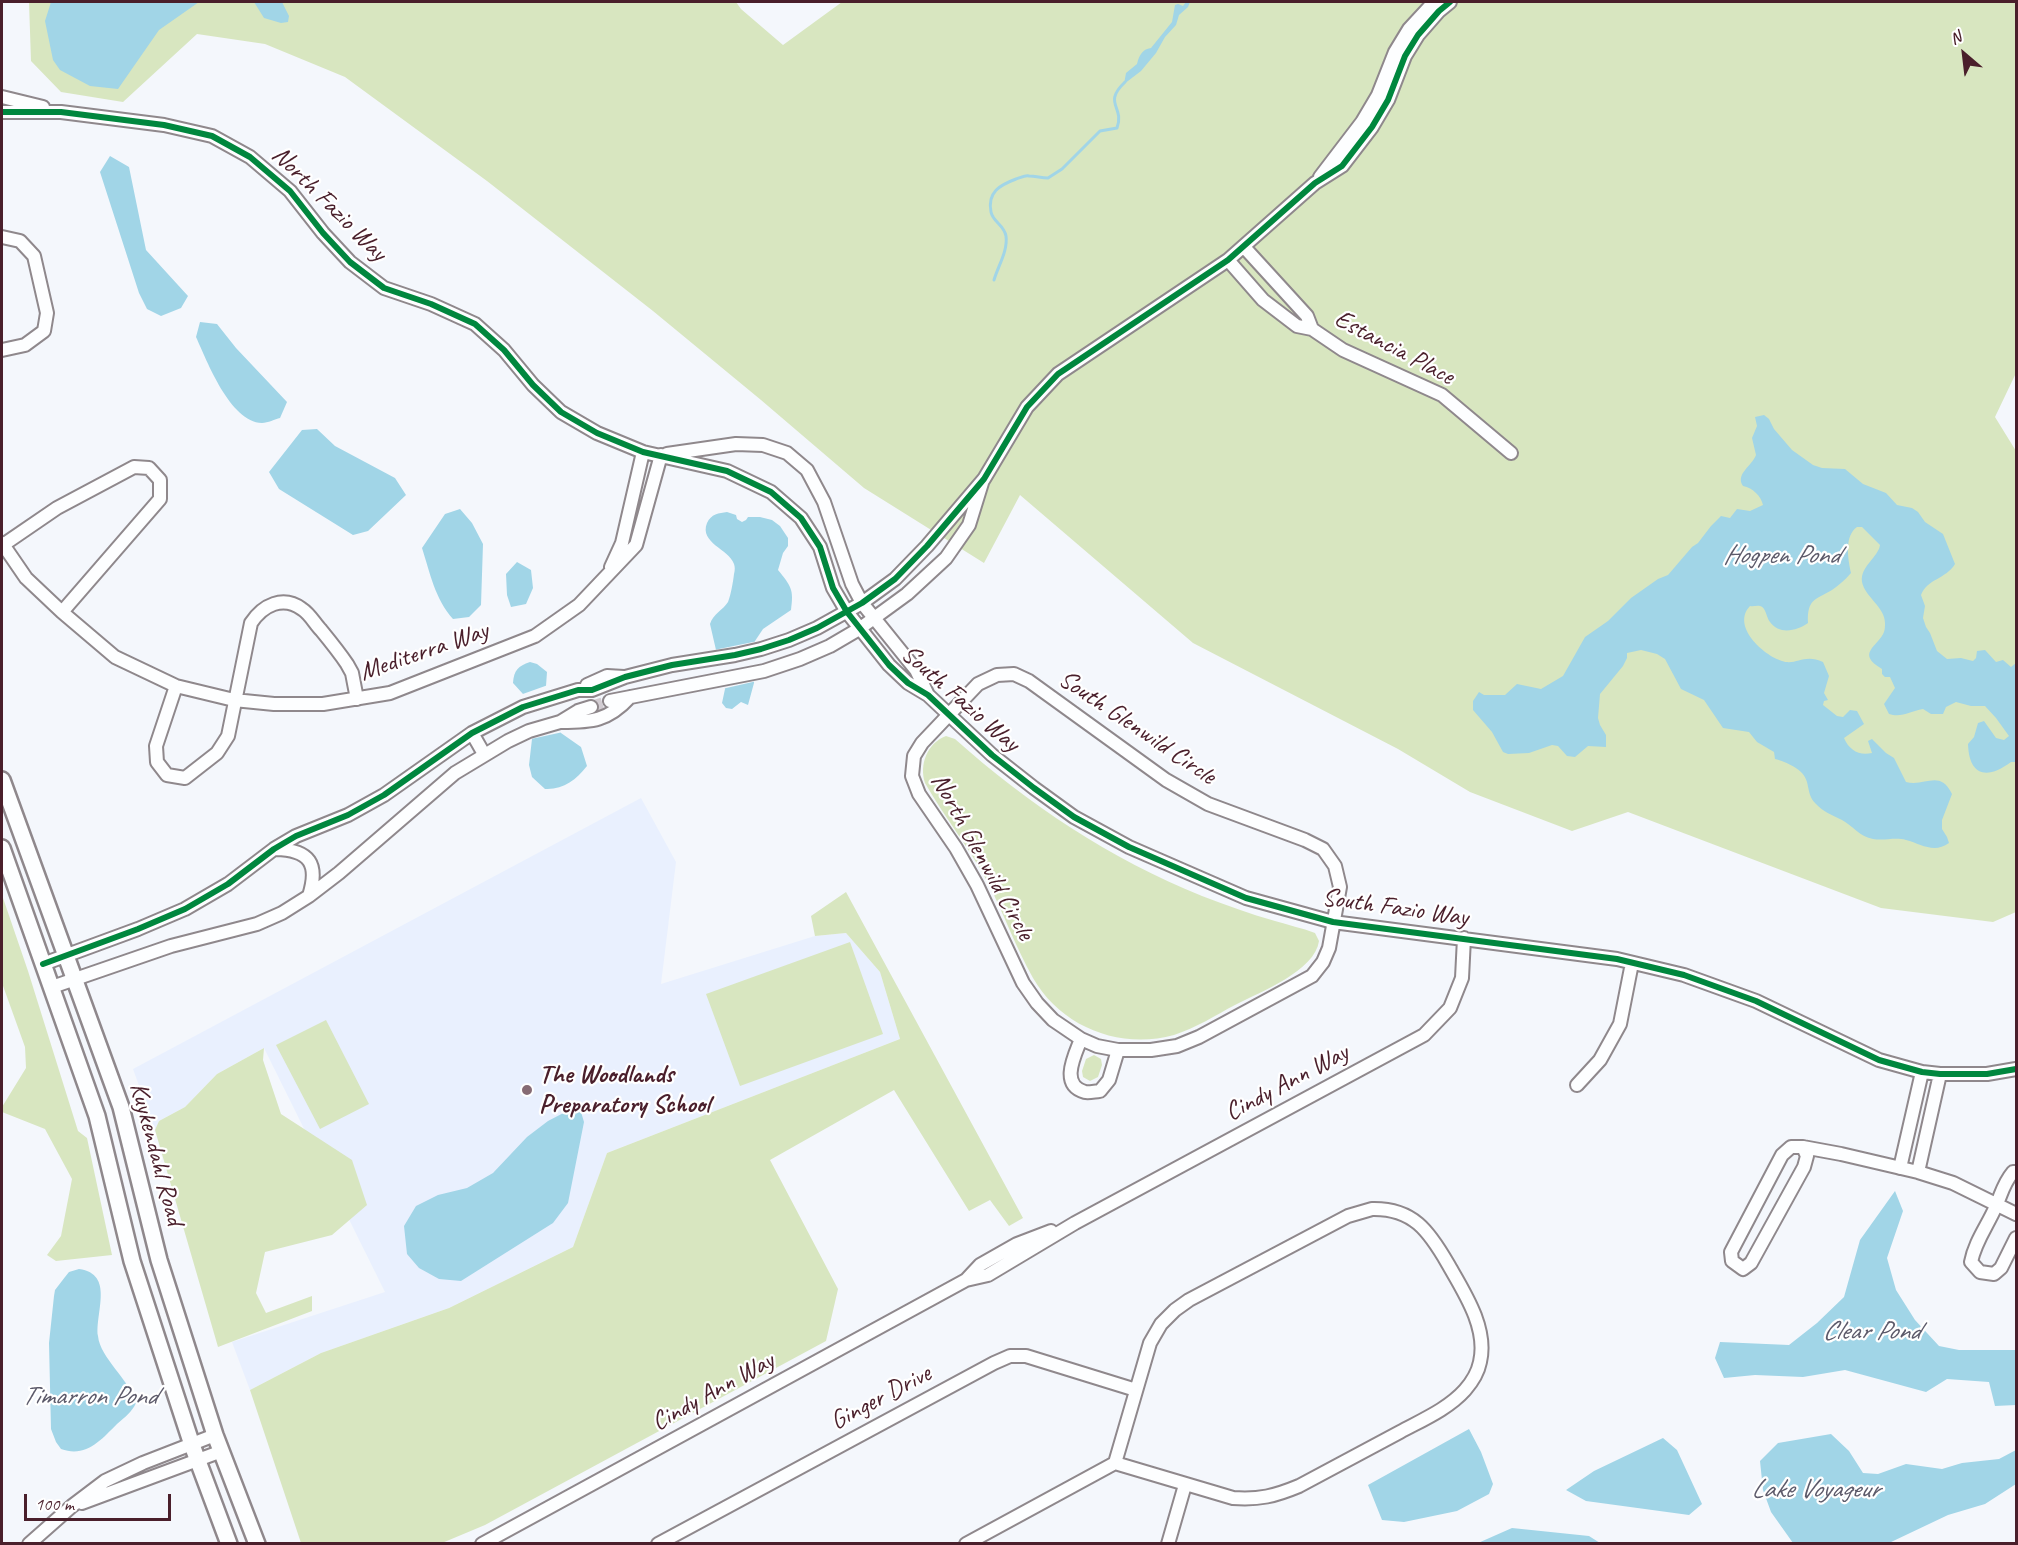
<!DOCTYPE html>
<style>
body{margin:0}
#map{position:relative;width:2018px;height:1545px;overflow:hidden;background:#f4f7fc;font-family:Caveat,sans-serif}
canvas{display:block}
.frame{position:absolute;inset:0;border:3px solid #4a1f2b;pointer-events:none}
.north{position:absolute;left:1934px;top:24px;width:60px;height:60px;-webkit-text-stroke:4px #fff;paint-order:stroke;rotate:332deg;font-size:16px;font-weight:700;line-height:24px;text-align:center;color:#4a1f2b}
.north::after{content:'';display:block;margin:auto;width:21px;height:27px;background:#4a1f2b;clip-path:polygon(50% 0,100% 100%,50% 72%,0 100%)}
.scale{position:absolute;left:24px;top:1494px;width:147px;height:27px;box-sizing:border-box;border:3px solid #4a1f2b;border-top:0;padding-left:8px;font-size:18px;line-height:21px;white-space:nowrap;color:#4a1f2b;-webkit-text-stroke:4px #fff;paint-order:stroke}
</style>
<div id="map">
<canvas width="2018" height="1545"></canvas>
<div class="frame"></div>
<div class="north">N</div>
<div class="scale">100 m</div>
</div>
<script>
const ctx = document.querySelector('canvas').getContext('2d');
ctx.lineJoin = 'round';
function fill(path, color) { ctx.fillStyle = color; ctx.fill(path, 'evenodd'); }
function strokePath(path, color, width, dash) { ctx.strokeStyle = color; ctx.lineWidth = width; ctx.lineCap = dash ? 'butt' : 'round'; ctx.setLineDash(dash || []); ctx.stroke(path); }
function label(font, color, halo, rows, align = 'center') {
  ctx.font = font + ' Caveat,sans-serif'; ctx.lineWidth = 4.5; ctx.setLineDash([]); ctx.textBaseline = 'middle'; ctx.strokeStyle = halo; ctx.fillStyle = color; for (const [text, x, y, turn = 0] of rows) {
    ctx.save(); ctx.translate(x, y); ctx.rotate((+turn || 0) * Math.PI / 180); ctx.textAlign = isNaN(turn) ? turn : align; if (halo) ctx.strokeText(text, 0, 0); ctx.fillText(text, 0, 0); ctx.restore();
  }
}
fill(new Path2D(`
 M641 798 676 862 661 984 815 936 846 933 880 972 900 1039 607 1153 573 1247 449 1308 321 1353 250 1390 232 1342 385 1292 264 1048 217 1074 185 1107 159 1121 155 1130 133 1069Z`), '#e9f0fe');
fill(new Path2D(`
 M29 2H736L741 9 783 45 842 2H2016V373L1995 417 2016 451V912L1993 922 1881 908 1628 812 1572 831 1470 792 1398 749 1193 643 1020 495 984 563 864 488 761 400 653 311 487 181 345 77 265 44 197 34 123 102 61 92 31 61Z
 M946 736 955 739C1028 804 1110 859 1202 896 1226 905 1250 914 1275 921 1288 925 1302 928 1315 933L1319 941C1315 971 1260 992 1235 1005 1216 1015 1196 1028 1174 1035 1120 1050 1061 1027 1033 978 1016 948 1004 914 988 883 970 848 944 817 925 783 919 765 927 743 946 736Z
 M846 892 1023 1218 1009 1226 990 1200 969 1211 894 1090 770 1160 838 1289 826 1341 485 1525 442 1543H301L250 1390 321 1353 449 1308 573 1247 607 1153 900 1039 880 972 846 933 815 936 811 916Z
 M2 895 28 971 78 1131 87 1138 112 1255 56 1261 47 1255 61 1236 72 1179 45 1129 2 1112V1107L26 1068 25 1047 2 983Z
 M850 942 883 1034 740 1086 706 994Z
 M326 1020 369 1104 320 1129 276 1045Z
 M264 1048 263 1060 281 1114 352 1160 367 1205 332 1235 265 1252 256 1293 266 1313 312 1296V1311L218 1347 155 1130 159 1121 185 1107 217 1074Z
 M1094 1055 1101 1059 1102 1065 1098 1077 1090 1081 1083 1077 1082 1071 1086 1059Z`), '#d8e6c0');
fill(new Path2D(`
 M51 2H199L159 30 118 89 90 86 60 70 53 60 45 21Z
 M254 2H282L289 16 288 22 281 23 264 18Z
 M1186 2H1190L1188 7 1179 15 1176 25 1165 37 1156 53 1141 71 1124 84 1126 73 1137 64C1139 56 1142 49 1151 48L1172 22 1175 5 1178 4 1183 6Z
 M110 156 129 167 146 250 188 296 181 308 161 316 147 309 139 293 100 172Z
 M200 322 217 324 236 348 287 402 280 418C275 419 268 423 262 423 230 422 207 361 196 337Z
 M1764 415 1769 419 1774 429 1792 450 1813 465 1822 468 1845 469 1863 484 1886 493 1897 505 1912 508 1918 512 1925 522 1943 534 1955 564C1946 579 1927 579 1921 595L1925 606 1923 618 1926 627 1930 633 1937 651 1947 659 1961 658 1973 661 1976 658 1977 651 1985 650 1996 662 2003 660 2011 667 2016 663V762H2011C1987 780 1969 776 1968 744L1974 737 1978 723 1984 721 1996 738 2004 740 2009 736 1996 718 1985 706H1971L1956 702 1946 707 1943 714H1931L1923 709C1910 711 1902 718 1889 714L1884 704 1895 688 1890 677H1885L1882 674V669C1855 653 1878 647 1884 632 1885 629 1885 626 1885 623 1885 607 1865 597 1862 582 1860 566 1878 558 1880 545L1862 527H1857C1844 536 1848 559 1851 573 1845 580 1839 585 1832 590 1815 600 1807 599 1808 623 1797 631 1779 635 1770 622 1766 617 1766 607 1760 606 1757 605 1753 607 1750 606 1731 626 1763 655 1782 661 1796 666 1804 653 1823 662L1829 676 1824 693 1828 700 1824 701 1823 705 1837 716 1843 717 1850 710 1857 711 1864 724 1844 738C1849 750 1859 756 1872 753L1868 741 1872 739 1886 753 1894 758 1906 782C1925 787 1940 769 1952 794L1942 820V829L1947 837 1949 843C1934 854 1921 844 1906 840 1895 837 1884 841 1873 839 1860 837 1853 826 1842 820 1832 815 1823 812 1815 803 1809 797 1809 790 1807 782 1804 769 1786 762 1775 759L1774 752 1757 742 1749 732 1723 728 1704 700 1681 689 1665 659 1657 654 1641 650 1627 653V658L1623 666 1600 694 1598 718 1600 725 1606 735V747L1588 746 1575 757 1567 756 1558 746 1552 745 1529 753 1508 754 1503 752 1492 732 1473 710V701L1479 692 1484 695H1505L1517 684 1541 689 1563 676 1585 637 1608 621 1631 598 1658 579 1668 575 1692 547 1698 543 1711 526 1721 516 1730 518 1737 509 1750 511 1763 505C1761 496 1753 488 1743 486 1735 474 1752 466 1756 455L1752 438 1757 426 1755 417Z
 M317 429 335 446 395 478 406 495 368 531 353 535 279 489 269 472 302 430Z
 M460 509 472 523 483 544 481 605 469 617 453 619C435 599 430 573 422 548L445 514Z
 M727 512 736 515 737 519 742 522 746 520 748 517H760L772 520 780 526 788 538V546L783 553 778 570C791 586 794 589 791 610L763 629 755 641 754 683 748 705 741 702 732 709 726 708 722 703 725 689 710 624C713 614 723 610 728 602 731 594 733 582 734 574 735 570 735 567 734 564 729 549 699 543 707 523 711 514 719 513 727 512Z
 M517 562 531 570 533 588 526 604 511 607 507 595 506 574Z
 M530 662 537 664 547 672 546 686 561 733 581 747 587 766C576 780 563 790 545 789L532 777 529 765 532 739 523 694 513 683C514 670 518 666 530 662Z
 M573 1108 581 1112 584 1122 568 1203 553 1223 461 1281 439 1279 419 1268 407 1254 404 1226 416 1206 438 1195 467 1188 493 1173 527 1137 548 1121Z
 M1895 1191 1903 1211 1887 1258 1896 1290 1915 1320 1939 1346 1959 1350H2016V1405L1995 1406 1989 1382 1947 1379 1926 1392 1845 1370 1803 1377 1755 1375 1724 1378 1715 1358 1720 1342 1789 1345 1817 1323 1844 1297 1860 1240Z
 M79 1269C115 1274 95 1313 98 1336 100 1358 130 1380 136 1403 132 1412 125 1417 117 1424 101 1440 86 1458 61 1449L56 1442 51 1429 49 1343 54 1296 55 1290 65 1277 69 1272Z
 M1469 1429 1481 1452 1493 1484 1489 1494 1457 1511 1404 1522 1382 1520 1368 1485Z
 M1831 1434 1849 1451 1863 1473 1878 1474 1906 1464 1942 1469 1962 1463 1999 1459 2016 1450V1484L1985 1504 1948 1515 1889 1543H1793L1771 1512 1763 1490 1760 1461 1778 1443Z
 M1663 1438 1677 1450 1702 1504 1689 1515 1586 1501 1566 1490 1594 1471Z
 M1512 1528 1589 1536 1600 1543H1478Z`), '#a1d5e7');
fill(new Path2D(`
 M758 641 757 681 722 689 714 650Z
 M548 685 563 732 531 739 520 695Z`), '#f4f7fc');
strokePath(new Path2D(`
 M994 280C998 266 1008 251 1006 236 1004 225 993 222 991 212 987 192 1000 185 1016 179 1020 178 1025 175 1029 176 1036 176 1041 178 1048 178L1062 169 1100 131 1117 128C1125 106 1102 104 1125 82`), '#a1d5e7', 3);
strokePath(new Path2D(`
 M591 707 610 701`), '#d2ccd2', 12, [12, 6]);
const minor = new Path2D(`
 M2 97 43 107
 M2 112H61L164 125 212 136 250 157 290 191 323 233 350 262 384 288 431 304 475 324 504 350 533 385 561 412 597 433 643 452 727 471 771 492 801 518 820 547 833 588 847 612 889 665 908 683 928 695 992 755 1034 788 1074 817 1129 847 1246 898 1333 922 1617 959 1684 975 1756 1001 1879 1060 1922 1072 1940 1074H1987L2016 1069
 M1320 177 1362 122 1378 95 1395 52 1409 29 1434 2
 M2 237 20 241 34 256 47 313 44 331 25 345 2 350
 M1244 247 1307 316 1312 329
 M1228 260 1263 300 1297 326 1312 329 1343 350 1442 395 1511 453
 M667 454 736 444 763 445 787 453 807 470 824 502 852 584 862 603 916 670 928 695
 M2 543 26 578 62 612 115 657 176 686 234 700 274 704H323L390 693 535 636 579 605 636 545 661 455
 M3 545 57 508 134 467 149 468 160 480V499L62 612
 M611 567 622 543 643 452
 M1014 674 1029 681 1166 780 1208 804 1305 840 1323 849 1335 866 1340 887 1329 948 1323 962 1312 976 1199 1037 1177 1046 1151 1050H1118L1097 1046 1081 1039 1053 1020 1037 1003 1023 983 977 885 956 848 919 794 912 776 914 756 922 743 978 684 997 675Z
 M587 685 607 676 624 677
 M176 686 156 746 157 762 167 775 185 778 217 753 228 736 251 623C263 605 283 595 302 609 310 614 315 624 321 630 330 641 339 652 347 664L352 673 357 699
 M610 701 764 671 800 659 830 646 859 629 907 594 946 558 969 525 982 483
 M561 722C592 722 608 721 630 697
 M472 733 484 754
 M276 849C310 850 319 864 309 896
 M43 964 138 929 185 909 228 884 274 849 296 836 348 815 384 795 472 733 523 707 578 690H592L625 677 672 665 735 655 761 649 789 640 817 628 862 603 895 579 927 546 984 479 1027 407 1058 374 1228 260 1315 183 1342 166 1372 127 1388 100 1405 56 1418 35 1439 11 1450 2
 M52 987 171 946 257 924 282 913 309 896 339 873 455 773 508 741 529 731 560 722 578 711 591 707
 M1081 1039C1075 1055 1059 1085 1085 1092 1089 1093 1096 1091 1100 1091L1109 1080 1118 1050
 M1577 1085 1600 1060 1620 1024 1632 963
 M1803 1147 1807 1156 1804 1167 1751 1263 1743 1269 1732 1261 1731 1252 1782 1155 1791 1147H1803L1841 1154 1918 1172 1953 1183 2016 1214
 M1900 1168 1922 1072
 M1918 1172 1940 1074
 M2016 1172H2013C2003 1184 2002 1193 1996 1206 1988 1225 1975 1241 1971 1262L1980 1272 1994 1274 2001 1268 2016 1238
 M1372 1209C1413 1208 1429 1231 1448 1264 1464 1292 1488 1328 1480 1362 1478 1372 1472 1382 1465 1390 1448 1409 1422 1420 1400 1432 1366 1450 1332 1468 1299 1486 1275 1496 1259 1500 1233 1498L1115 1463 1150 1343 1161 1324 1175 1310 1189 1300 1348 1216Z
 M966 1280 980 1265 1017 1244 1051 1231
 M82 1503 222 1451
 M29 1544 72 1506 105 1481 143 1463 215 1435
 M482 1544 966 1280 988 1275 1075 1223 1424 1035 1450 1008 1462 978 1464 938
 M658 1544 994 1363 1010 1356H1026L1136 1390
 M966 1544 1115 1463
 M1168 1544 1185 1485`);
const major = new Path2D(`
 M2 780 121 1107 159 1260 215 1435 257 1544
 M2 848 97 1116 132 1261 192 1445 229 1544`);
strokePath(minor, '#8f888c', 16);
strokePath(major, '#8f888c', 20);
strokePath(minor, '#fdfeff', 12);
strokePath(major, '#fdfeff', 15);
strokePath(new Path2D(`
 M2 112H61L164 125 212 136 250 157 290 191 323 233 350 262 384 288 431 304 475 324 504 350 533 385 561 412 597 433 643 452 727 471 771 492 801 518 820 547 833 588 847 612 889 665 908 683 928 695 992 755 1034 788 1074 817 1129 847 1246 898 1333 922 1617 959 1684 975 1756 1001 1879 1060 1922 1072 1940 1074H1987L2016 1069
 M43 964 138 929 185 909 228 884 274 849 296 836 348 815 384 795 472 733 523 707 578 690H592L625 677 672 665 735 655 761 649 789 640 817 628 862 603 895 579 927 546 984 479 1027 407 1058 374 1228 260 1315 183 1342 166 1372 127 1388 100 1405 56 1418 35 1439 11 1450 2`), '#00873e', 6);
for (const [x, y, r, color] of [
 [527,1090,6,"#866b74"]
]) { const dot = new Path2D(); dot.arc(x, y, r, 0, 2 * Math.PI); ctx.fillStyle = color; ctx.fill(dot); strokePath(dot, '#fff', 2); }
label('26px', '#4a1f2b', '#fff', [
 ["North Fazio Way",329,204,45],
 ["Estancia Place",1394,348,28],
 ["Mediterra Way",424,652,-19],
 ["South Fazio Way",960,699,41],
 ["South Glenwild Circle",1137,728,34],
 ["North Glenwild Circle",982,857,61],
 ["South Fazio Way",1395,908,8],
 ["Cindy Ann Way",1287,1083,-28],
 ["Kuykendahl Road",156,1154,75],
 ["Cindy Ann Way",713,1392,-29],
 ["Ginger Drive",881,1398,-28]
]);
label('bold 26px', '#4a1f2b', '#fff', [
 ["The Woodlands",539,1075],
 ["Preparatory School",539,1105]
], 'left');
label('italic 27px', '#5c5a6a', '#fff', [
 ["Hogpen Pond",1781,556],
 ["Clear Pond",1871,1332],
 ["Timarron Pond",89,1397],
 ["Lake Voyageur",1815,1490]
]);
</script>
